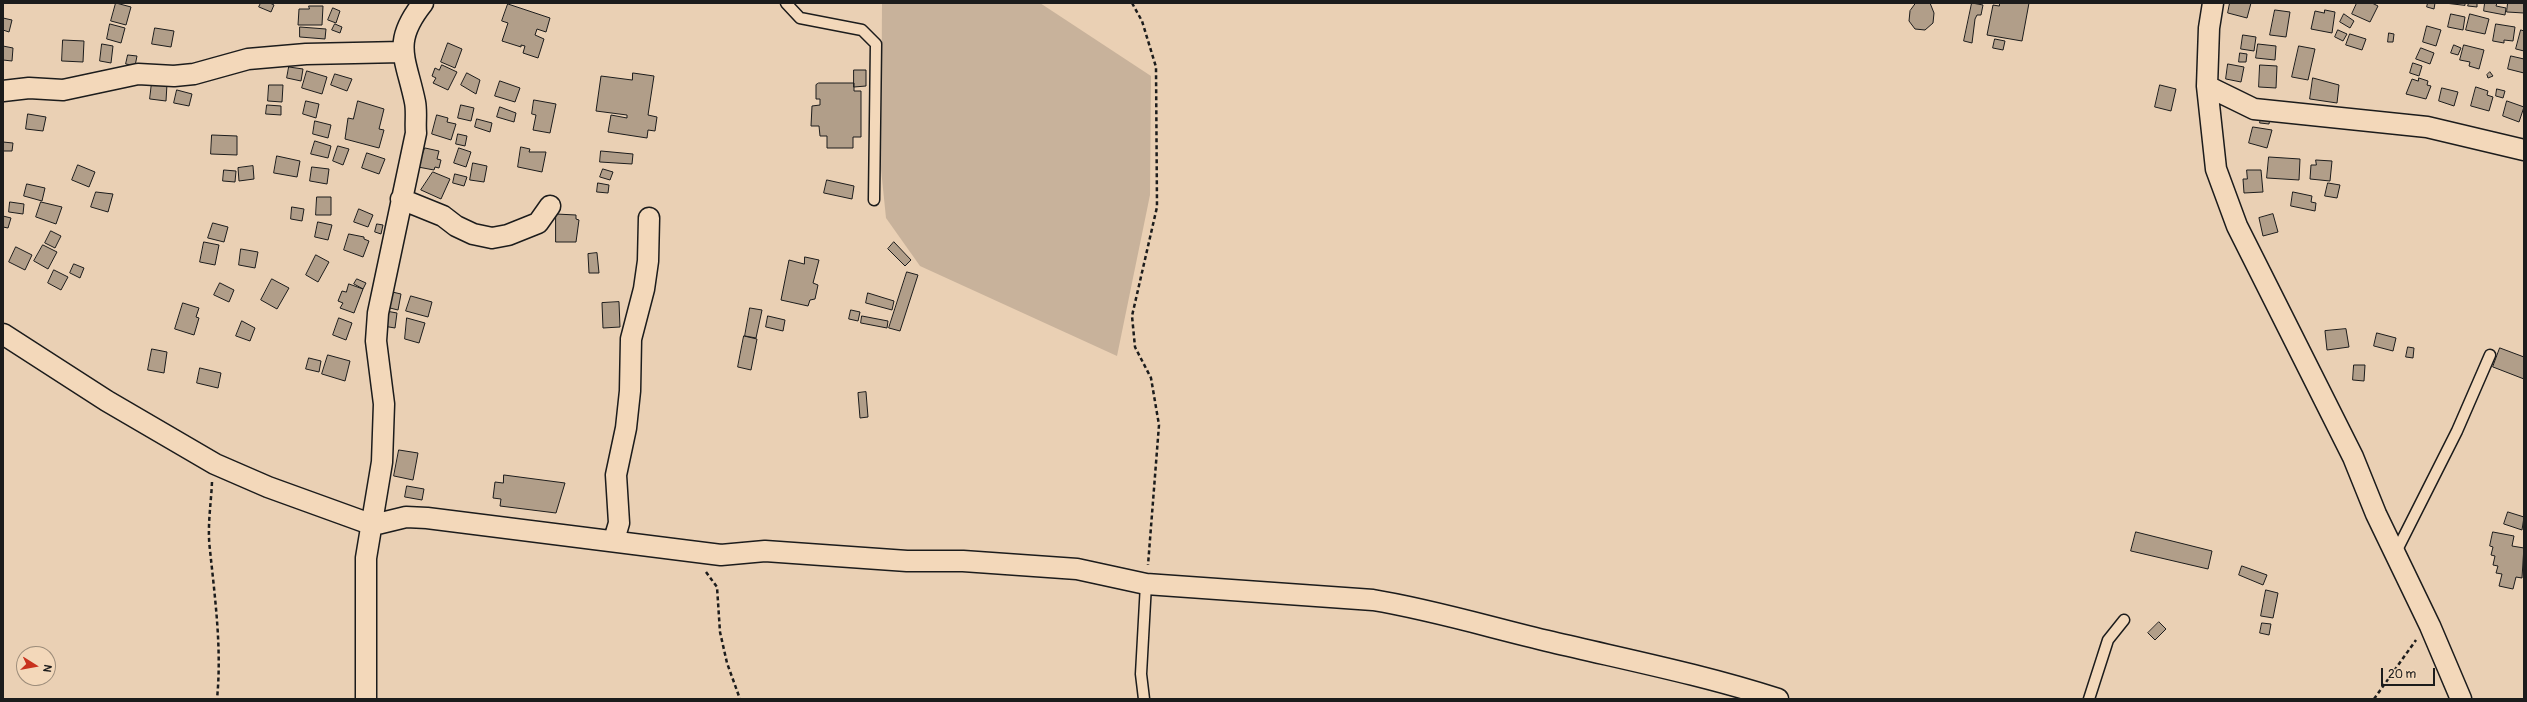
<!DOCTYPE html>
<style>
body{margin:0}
#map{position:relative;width:2527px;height:702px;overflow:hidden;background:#ead0b4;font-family:Pangolin,sans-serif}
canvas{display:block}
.frame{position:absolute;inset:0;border:4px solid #1c1c1c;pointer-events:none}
.north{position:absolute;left:16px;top:646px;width:40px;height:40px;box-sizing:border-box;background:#f3d8ba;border:1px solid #9d8d7b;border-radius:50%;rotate:101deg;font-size:11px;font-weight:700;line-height:16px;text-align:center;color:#1c1c1c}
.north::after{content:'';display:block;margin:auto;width:14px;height:18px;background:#c8321e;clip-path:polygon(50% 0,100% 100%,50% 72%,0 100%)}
.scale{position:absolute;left:2381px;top:668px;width:54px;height:18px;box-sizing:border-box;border:2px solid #1c1c1c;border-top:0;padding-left:5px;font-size:12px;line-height:14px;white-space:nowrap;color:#1c1c1c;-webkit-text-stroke:3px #f3d8ba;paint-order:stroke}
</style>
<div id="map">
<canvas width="2527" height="702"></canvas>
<div class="frame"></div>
<div class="north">N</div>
<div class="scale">20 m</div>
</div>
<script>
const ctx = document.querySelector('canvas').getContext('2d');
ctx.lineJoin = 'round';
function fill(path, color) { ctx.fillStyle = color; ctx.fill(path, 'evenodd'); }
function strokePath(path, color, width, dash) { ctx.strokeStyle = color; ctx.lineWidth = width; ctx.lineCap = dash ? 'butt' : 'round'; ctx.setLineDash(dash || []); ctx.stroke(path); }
fill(new Path2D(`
 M882 3H1040L1151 76 1150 195 1117 356 920 266 886 218 881 169Z`), '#c8b29b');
const building = new Path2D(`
 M116 3 131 7 126 25 111 21Z
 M261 3H270L274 5 271 12 259 7Z
 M1916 3H1930L1934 13 1933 23 1925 30 1915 29 1909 21 1910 11Z
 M1972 3 1983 5 1981 15H1977L1975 19 1972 43 1964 41Z
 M2000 3H2029L2022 41 1987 35 1993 5 1999 6Z
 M2230 3H2251L2247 18 2228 13Z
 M2357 3H2372L2378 6 2370 22 2352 14Z
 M2428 3H2435L2434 9 2427 7Z
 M2445 3H2465V5Z
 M2469 3H2477V7L2468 6Z
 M2485 3H2497L2496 6 2506 8 2505 15 2484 11Z
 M2508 3H2524V13L2507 12Z
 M508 4 550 18 546 32 537 29 535 35 544 39 538 58 523 53 525 46 521 45V47L502 41 508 23 502 21Z
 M309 6H323L322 25H298L299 9H309Z
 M333 8 340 11 336 23 328 20Z
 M2275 10 2290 12 2286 37 2270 35Z
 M2325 10 2335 12 2332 33 2311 29 2315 11 2324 13Z
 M2344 14 2354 21 2350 28 2340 22Z
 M2451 14 2465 17 2463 30 2448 27Z
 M2470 14 2489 19 2485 34 2466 30Z
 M3 18 12 20 9 32 3 30Z
 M110 24 125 28 121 43 107 39Z
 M335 24 342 27 340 33 332 30Z
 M2496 24 2515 27 2513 41 2504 40V43L2493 41Z
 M2427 26 2441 30 2436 46 2423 42Z
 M300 27 326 29 325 39 300 37Z
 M155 28 174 31 171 47 152 44Z
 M2338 30 2347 34 2343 41 2335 37Z
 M2521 30 2524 31V51L2516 49Z
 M2389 33 2394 34 2393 42H2388Z
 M2350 34 2366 39 2362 50 2346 45Z
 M2243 35 2256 37 2254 51 2241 49Z
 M1995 39 2005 41 2003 50 1993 48Z
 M63 40 84 41 83 62 62 61Z
 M448 43 462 49 455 68 441 62Z
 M102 44 113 46 111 63 100 61Z
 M2258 44 2276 46 2275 60 2256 58Z
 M2454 45 2461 48 2458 55 2451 53Z
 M2464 45 2484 50 2479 69 2469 66 2470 62 2460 60Z
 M3 46 13 48 12 61 3 60Z
 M2299 46 2315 49 2308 80 2292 77Z
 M2421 48 2434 53 2430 64 2416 59Z
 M2240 53 2247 54 2246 62H2239Z
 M128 55 137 56 135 66 126 64Z
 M2511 56 2524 59V73L2508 69Z
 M2413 63 2422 66 2419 76 2410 73Z
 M2228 64 2244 67 2241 82 2226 79Z
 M442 65 457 72 448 90 433 83 436 78 432 76 435 68 439 70Z
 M2260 65 2277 66 2276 88 2259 87Z
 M289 67 303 69 301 81 287 78Z
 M854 70H866V86L854 87Z
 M307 71 327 77 322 94 302 88Z
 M2490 72 2493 76 2488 78 2487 75Z
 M467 73 480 80 476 94 461 85Z
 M633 73 654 76 648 115 657 117 655 131 648 130 647 138 608 132 611 115 627 118V115L596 111 601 76 632 80Z
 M335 74 352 79 347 91 331 85Z
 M2313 78 2339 85 2337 103 2310 99Z
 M2419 78 2428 81 2427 85 2431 86 2426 99 2406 94 2412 79 2418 81Z
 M500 81 520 88 515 102 495 96Z
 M152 82 167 84 166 101 150 99Z
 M819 83H854V91H861V137H853V148H827V136H820L819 126H811L812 106 820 105V99H816V85Z
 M269 85H283L282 102 268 101Z
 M2160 85 2176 89 2171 111 2155 107Z
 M2476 87 2488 91 2487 95 2493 97 2489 111 2471 106Z
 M2442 88 2458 92 2454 106 2439 101Z
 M2497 89 2505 91 2503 98 2496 96Z
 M177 90 192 94 189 106 174 103Z
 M534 100 556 104 550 133 533 130 536 115 532 114Z
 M306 101 319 104 316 118 303 114Z
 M358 101 384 109 379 129 384 130 379 148 345 139 348 118 353 119Z
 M2507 101 2524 107 2519 122 2503 116Z
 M267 105 281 106V115L266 114Z
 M461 105 474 108 471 121 458 118Z
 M500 107 516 113 514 122 497 117Z
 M28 114 46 117 43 131 26 129Z
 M437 115 448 118 447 122 456 124 451 140 432 134Z
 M2261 117 2270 118 2269 124 2260 123Z
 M477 119 492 123 490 132 475 127Z
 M315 121 331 125 328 138 313 134Z
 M2253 127 2272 130 2267 148 2249 143Z
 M458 134 467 136 465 146 456 144Z
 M212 135 237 136V155L211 154Z
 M315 141 331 146 328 158 311 154Z
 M3 142 13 143 12 151H3Z
 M338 146 349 149 343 165 333 161Z
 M521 147 530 149 529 152H546L542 172 518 167Z
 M425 148 439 151 437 159 441 160 439 168 435 167 434 170 418 167Z
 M459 148 471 152 466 167 454 163Z
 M601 151 633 154 632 164 600 162Z
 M367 153 385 159 379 174 362 168Z
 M277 156 300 161 297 177 274 173Z
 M2269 157 2300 159 2299 180 2267 178Z
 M2316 160 2332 161 2330 181 2310 179 2311 165H2316Z
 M473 163 487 166 484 182 470 180Z
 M78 165 95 172 89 187 72 180Z
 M253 166 254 179 239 181 238 168Z
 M312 167 329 169 327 184 310 181Z
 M603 169 613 172 610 180 600 177Z
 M224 170 236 171 235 182 223 181Z
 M2247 170H2261L2263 192 2244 193 2243 179H2247Z
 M433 172 450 179 441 199 421 190Z
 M455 174 467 177 464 186 453 183Z
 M827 180 854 186 852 199 824 193Z
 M598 183 609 185 608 193 597 192Z
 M2328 183 2340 185 2337 198 2325 196Z
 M27 184 45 188 42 201 24 196Z
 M96 192 113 194 108 212 91 207Z
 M2293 192 2312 196 2311 202 2316 203 2315 211 2291 206Z
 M317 197H331V215H316Z
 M10 202 24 204 23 214 9 212Z
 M41 202 62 207 56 224 36 217Z
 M292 207 304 209 302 221 291 219Z
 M359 209 373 215 368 227 354 222Z
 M556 214 576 215V219L579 220 576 242H556Z
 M2273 214 2278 232 2263 236 2259 218Z
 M3 216 11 218 8 228 3 227Z
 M318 222 332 225 328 240 315 237Z
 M213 223 228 227 224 242 208 238Z
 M377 224 383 225 381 234 375 232Z
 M51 231 61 236 55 248 45 243Z
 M349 234 364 237V239L369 241 363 257 344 250Z
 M204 242 219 245 215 265 200 262Z
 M894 242 911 260 905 266 888 249Z
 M43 245 57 252 48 269 34 261Z
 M16 247 32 255 25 270 9 262Z
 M241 249 258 252 255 268 239 265Z
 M597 253 599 273H589L588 254Z
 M316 255 329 262 318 282 306 275Z
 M805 257 819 260 813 283 818 285 815 299 810 300 808 306 781 300 789 260 804 264Z
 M74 264 84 268 80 278 70 273Z
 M54 270 68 277 61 290 48 283Z
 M907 272 918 275 900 331 889 328Z
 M272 279 289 288 277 309 261 300Z
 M357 279 366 283 363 289 354 284Z
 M220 283 234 290 229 302 214 295Z
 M349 284 363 289 354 313 340 308 343 303 338 301 342 291 346 292Z
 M388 291 401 294 398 310 386 307Z
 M868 293 894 301 892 310 866 303Z
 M411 296 432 302 428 317 406 311Z
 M619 302 620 327 603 328 602 303Z
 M183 303 199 308 196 317 199 318 194 335 175 329Z
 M750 308 762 310 756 338 745 336Z
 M851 310 860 312 858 321 849 319Z
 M386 311 397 313 395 328 383 326Z
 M768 316 785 320 783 331 766 327Z
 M862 316 888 321 887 328 861 323Z
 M339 318 352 323 346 340 333 335Z
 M407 318 425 323 419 343 405 339Z
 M242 321 255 328 250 341 236 336Z
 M2346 329 2349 347 2327 350 2325 331Z
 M2377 333 2396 338 2393 351 2374 346Z
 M744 336 757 339 751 370 738 367Z
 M2408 347 2414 348 2413 358 2406 357Z
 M2500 348 2524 357V379L2493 367Z
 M152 349 167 352 164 373 148 370Z
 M328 355 350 361 345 381 322 374Z
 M309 358 321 361 319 372 306 369Z
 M2354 365H2365L2364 381 2353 380Z
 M200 368 221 373 218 388 197 383Z
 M866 392 868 417 860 418 858 393Z
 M399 450 418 453 413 480 394 476Z
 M504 475 565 483 556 513 500 506 501 499 493 498 495 482 503 483Z
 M407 486 424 489 422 500 405 497Z
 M2508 512 2524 517 2522 530 2504 524Z
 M2136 532 2212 551 2208 569 2131 551Z
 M2493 532 2514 536 2512 546 2524 548V546L2522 578 2516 577 2513 589 2499 586 2502 574 2496 573 2498 566 2493 565 2495 556 2491 555 2493 547 2490 546Z
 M2242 566 2267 575 2263 585 2239 575Z
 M2266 590 2278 593 2273 618 2261 616Z
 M2159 622 2166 629 2155 640 2148 633Z
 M2262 623 2271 624 2269 635 2260 633Z`);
fill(building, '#b19e89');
strokePath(building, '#1c1c1c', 1);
const lane = new Path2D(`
 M786 3 800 18 862 30 876 44 874 200
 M2395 554 2457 431 2490 355
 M1144 699 1141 674 1146 584
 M2089 699 2108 640 2124 620`);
const street = new Path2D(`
 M2213 3 2209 28 2207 86 2216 169 2237 226 2353 457 2376 514 2430 626 2461 699
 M2207 86 2254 109 2427 127 2524 150
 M3 91 29 88 63 90 138 74 174 76 194 74 248 59 306 54 402 52
 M401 199 443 216 456 226 473 234 492 238 508 235 538 223 550 206
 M3 334 107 401 215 464 268 487 373 525 406 517 427 518 721 555 765 551 907 561H963L1077 569 1146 584 1373 600C1434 610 1492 628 1552 642 1628 660 1704 675 1778 699
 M614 540 619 523 616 475 626 428 630 391 631 339 644 289 648 261 649 218
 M366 699V558L382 462 384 404 376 341 378 313 416 133C415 123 417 112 415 102 406 58 391 43 423 3`);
strokePath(lane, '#1c1c1c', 13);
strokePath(street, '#1c1c1c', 23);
strokePath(new Path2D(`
 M1132 3 1142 21 1156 67 1157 207 1132 316 1135 347 1151 378 1159 425 1148 565
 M212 482C211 505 207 527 210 550 215 599 222 649 217 699
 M706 572 717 587 720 632 727 663 740 699
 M2374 699 2416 640`), '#1c1c1c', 2.5, [4, 3]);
strokePath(lane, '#f3d8ba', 10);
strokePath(street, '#f3d8ba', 20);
</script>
